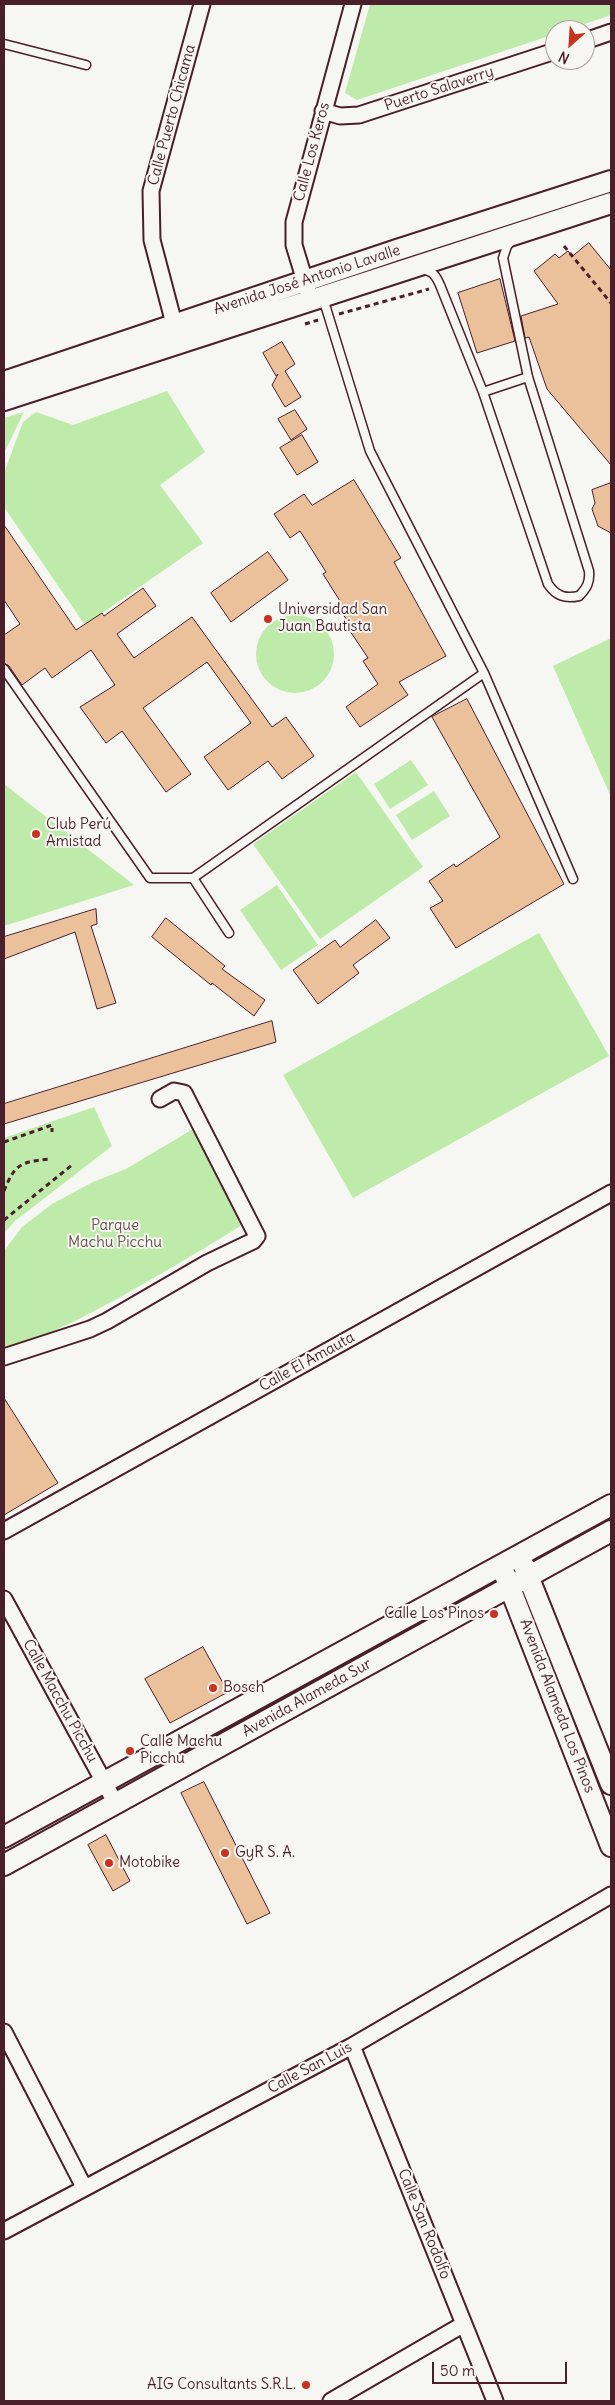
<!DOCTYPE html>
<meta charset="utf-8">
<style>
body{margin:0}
#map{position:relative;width:615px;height:2405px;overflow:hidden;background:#f6f6f2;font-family:Delius,sans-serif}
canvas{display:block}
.frame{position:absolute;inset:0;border:5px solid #4a1f2b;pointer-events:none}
.north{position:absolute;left:545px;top:20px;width:50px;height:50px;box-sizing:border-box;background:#f6f6f2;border:1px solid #b1a0a2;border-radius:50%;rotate:206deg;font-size:14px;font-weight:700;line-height:20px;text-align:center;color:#4a1f2b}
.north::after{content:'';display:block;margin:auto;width:18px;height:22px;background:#c8321e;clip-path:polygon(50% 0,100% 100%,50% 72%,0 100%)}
.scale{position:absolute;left:432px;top:2362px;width:135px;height:22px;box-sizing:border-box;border:2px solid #4a1f2b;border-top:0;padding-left:6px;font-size:15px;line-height:18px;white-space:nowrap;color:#4a1f2b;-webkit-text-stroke:4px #f6f6f2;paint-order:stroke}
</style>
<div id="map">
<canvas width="615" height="2405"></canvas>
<div class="frame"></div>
<div class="north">N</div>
<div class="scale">50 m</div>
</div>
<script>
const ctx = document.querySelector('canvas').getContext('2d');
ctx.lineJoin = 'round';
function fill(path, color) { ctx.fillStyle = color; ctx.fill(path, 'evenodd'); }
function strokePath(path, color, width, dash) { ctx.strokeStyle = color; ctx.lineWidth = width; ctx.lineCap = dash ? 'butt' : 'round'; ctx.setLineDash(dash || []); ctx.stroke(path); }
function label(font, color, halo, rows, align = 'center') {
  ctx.font = font + ' Delius,sans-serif'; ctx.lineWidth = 4; ctx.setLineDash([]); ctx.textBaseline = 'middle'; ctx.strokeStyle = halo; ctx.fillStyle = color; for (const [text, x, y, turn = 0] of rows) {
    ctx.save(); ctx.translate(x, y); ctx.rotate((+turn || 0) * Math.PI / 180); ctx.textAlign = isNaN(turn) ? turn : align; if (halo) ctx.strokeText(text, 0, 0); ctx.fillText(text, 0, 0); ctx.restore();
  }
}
fill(new Path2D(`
 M370 4H611V15L567 30H555V34L357 100 345 93Z
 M167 391 205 452 160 485 203 543 85 625 4 507V473L23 422 36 412 73 425Z
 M24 412 4 453V418Z
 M256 654a39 39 0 1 1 78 0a39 39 0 1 1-78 0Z
 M611 638V797L553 666Z
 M411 760 428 785 390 809 374 784Z
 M356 772 423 867 320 939 253 844Z
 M4 784 134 885 4 926Z
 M434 791 450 816 412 840 396 815Z
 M277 885 318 945 281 970 240 910Z
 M539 933 609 1056 353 1198 283 1075Z
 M94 1107 112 1146 15 1221 4 1233V1138Z
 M193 1129 244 1224C167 1270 89 1320 4 1352V1251L22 1227 52 1204 93 1182 126 1169Z`), '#beeba9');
const building = new Path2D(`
 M589 243 611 270V465L547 389 529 337 525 338 521 316 558 304 534 271 555 254 559 258 568 251 572 256Z
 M500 279 515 341 477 353 458 293Z
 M282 342 295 364 285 371 301 397 285 407 272 385 278 374 276 376 263 353Z
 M295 410 307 429 291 440 278 419Z
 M302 435 318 462 297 475 280 448Z
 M354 480 401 558 394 562 446 656 399 682 408 695 360 727 346 707 378 684 363 661 368 658 350 631 353 629 336 604 340 601 323 574 326 572 300 531 290 538 274 514 304 494 312 505Z
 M611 483V533L598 526 592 509 595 503 592 490Z
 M4 525 76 630 102 613 104 616 143 588 156 606 117 634 134 658 192 617 272 727 286 717 314 756 282 779 268 761 228 790 204 757 251 723 207 662 143 708 191 774 166 792 122 731 106 743 80 707 115 685 91 650 52 678 45 668 22 685 9 666 4 663V635L20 624 4 600Z
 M268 552 288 580 231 622 211 593Z
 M467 699 564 884 456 948 430 908 443 901 429 881 454 864 456 867 500 837 432 717Z
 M96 909 97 924 91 926 116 1003 97 1009 75 932 4 959V937Z
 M166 918 225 966 222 969 265 1000 254 1016 212 983 211 985 152 937Z
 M376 920 390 938 353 965 359 973 318 1004 293 970 335 940 340 947Z
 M272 1021 276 1042 4 1124V1104Z
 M4 1398 58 1483 4 1515Z
 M203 1647 228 1692 170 1723 145 1679Z
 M204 1782 270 1913 247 1924 181 1793Z
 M106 1835 130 1881 113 1891 88 1845Z`);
fill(building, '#ebc19b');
strokePath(building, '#4a1f2b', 1);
const service = new Path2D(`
 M4 44 86 65
 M422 269C433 271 436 276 440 285L483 392 548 584C556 596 565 599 579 596 587 588 590 582 589 571L528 377 503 258 507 246 513 239
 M323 298 370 451 484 673
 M483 392 528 377
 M4 669 150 878H193
 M229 933 193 878 484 673 573 879`);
const minor = new Path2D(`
 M585 41 611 32
 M323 111 340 116 359 115 555 51
 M308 291 294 245V222L353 4
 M177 335 152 240 151 191 202 4
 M4 1357 90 1329 107 1321 207 1263 253 1241 257 1236 184 1093 174 1091 160 1099
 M4 1531 611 1193
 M4 1599 116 1804
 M4 2032 84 2187
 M352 2046 495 2401
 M4 2231 352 2046 611 1895
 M331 2401 464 2324`);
const secondary = new Path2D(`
 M4 382 397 250 611 181
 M4 400 611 203
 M524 1566 611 1784
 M505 1575 611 1846
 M4 1837 611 1505
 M4 1865 611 1531`);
strokePath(service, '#4a1f2b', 11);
strokePath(minor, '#4a1f2b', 19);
strokePath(secondary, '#4a1f2b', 24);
strokePath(new Path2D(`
 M564 246 611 303
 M339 314 429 289
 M305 324 318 320
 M4 1142 52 1125V1132
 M4 1191C15 1164 20 1162 49 1159
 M4 1220 72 1165`), '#4a1f2b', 3, [5, 4]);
strokePath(service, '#f6f6f2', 8);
strokePath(minor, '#f6f6f2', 15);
strokePath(secondary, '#f6f6f2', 20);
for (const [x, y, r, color] of [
 [268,619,5,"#c8321e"],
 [36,834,5,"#c8321e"],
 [494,1614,5,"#c8321e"],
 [213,1688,5,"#c8321e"],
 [130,1751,5,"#c8321e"],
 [225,1853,5,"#c8321e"],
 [109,1863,5,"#c8321e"],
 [306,2385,5,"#c8321e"]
]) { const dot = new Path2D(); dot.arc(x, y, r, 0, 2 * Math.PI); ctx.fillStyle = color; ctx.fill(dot); strokePath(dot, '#f6f6f2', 2); }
label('15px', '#4a1f2b', '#f6f6f2', [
 ["Puerto Salaverry",439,89,-18],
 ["Calle Puerto Chicama",172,115,-75],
 ["Calle Los Keros",312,152,-75],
 ["Avenida José Antonio Lavalle",307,280,-18],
 ["Calle El Amauta",307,1362,-29],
 ["Avenida Alameda Sur",307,1698,-29],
 ["Calle Macchu Picchu",60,1701,61],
 ["Avenida Alameda Los Pinos",557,1706,69],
 ["Calle San Luis",310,2068,-28],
 ["Calle San Rodolfo",424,2224,68]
]);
label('15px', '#4a1f2b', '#f6f6f2', [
 ["Universidad San",278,610],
 ["Juan Bautista",278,627],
 ["Club Perú",46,825],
 ["Amistad",46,842],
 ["Calle Los Pinos",484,1614,"right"],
 ["Bosch",223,1688],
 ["Calle Machu",140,1742],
 ["Picchu",140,1759],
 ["GyR S. A.",235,1853],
 ["Motobike",119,1863],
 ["AIG Consultants S.R.L.",296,2385,"right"]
], 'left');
label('15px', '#67524a', '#f6f6f2', [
 ["Parque",115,1226],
 ["Machu Picchu",115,1243]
]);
</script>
